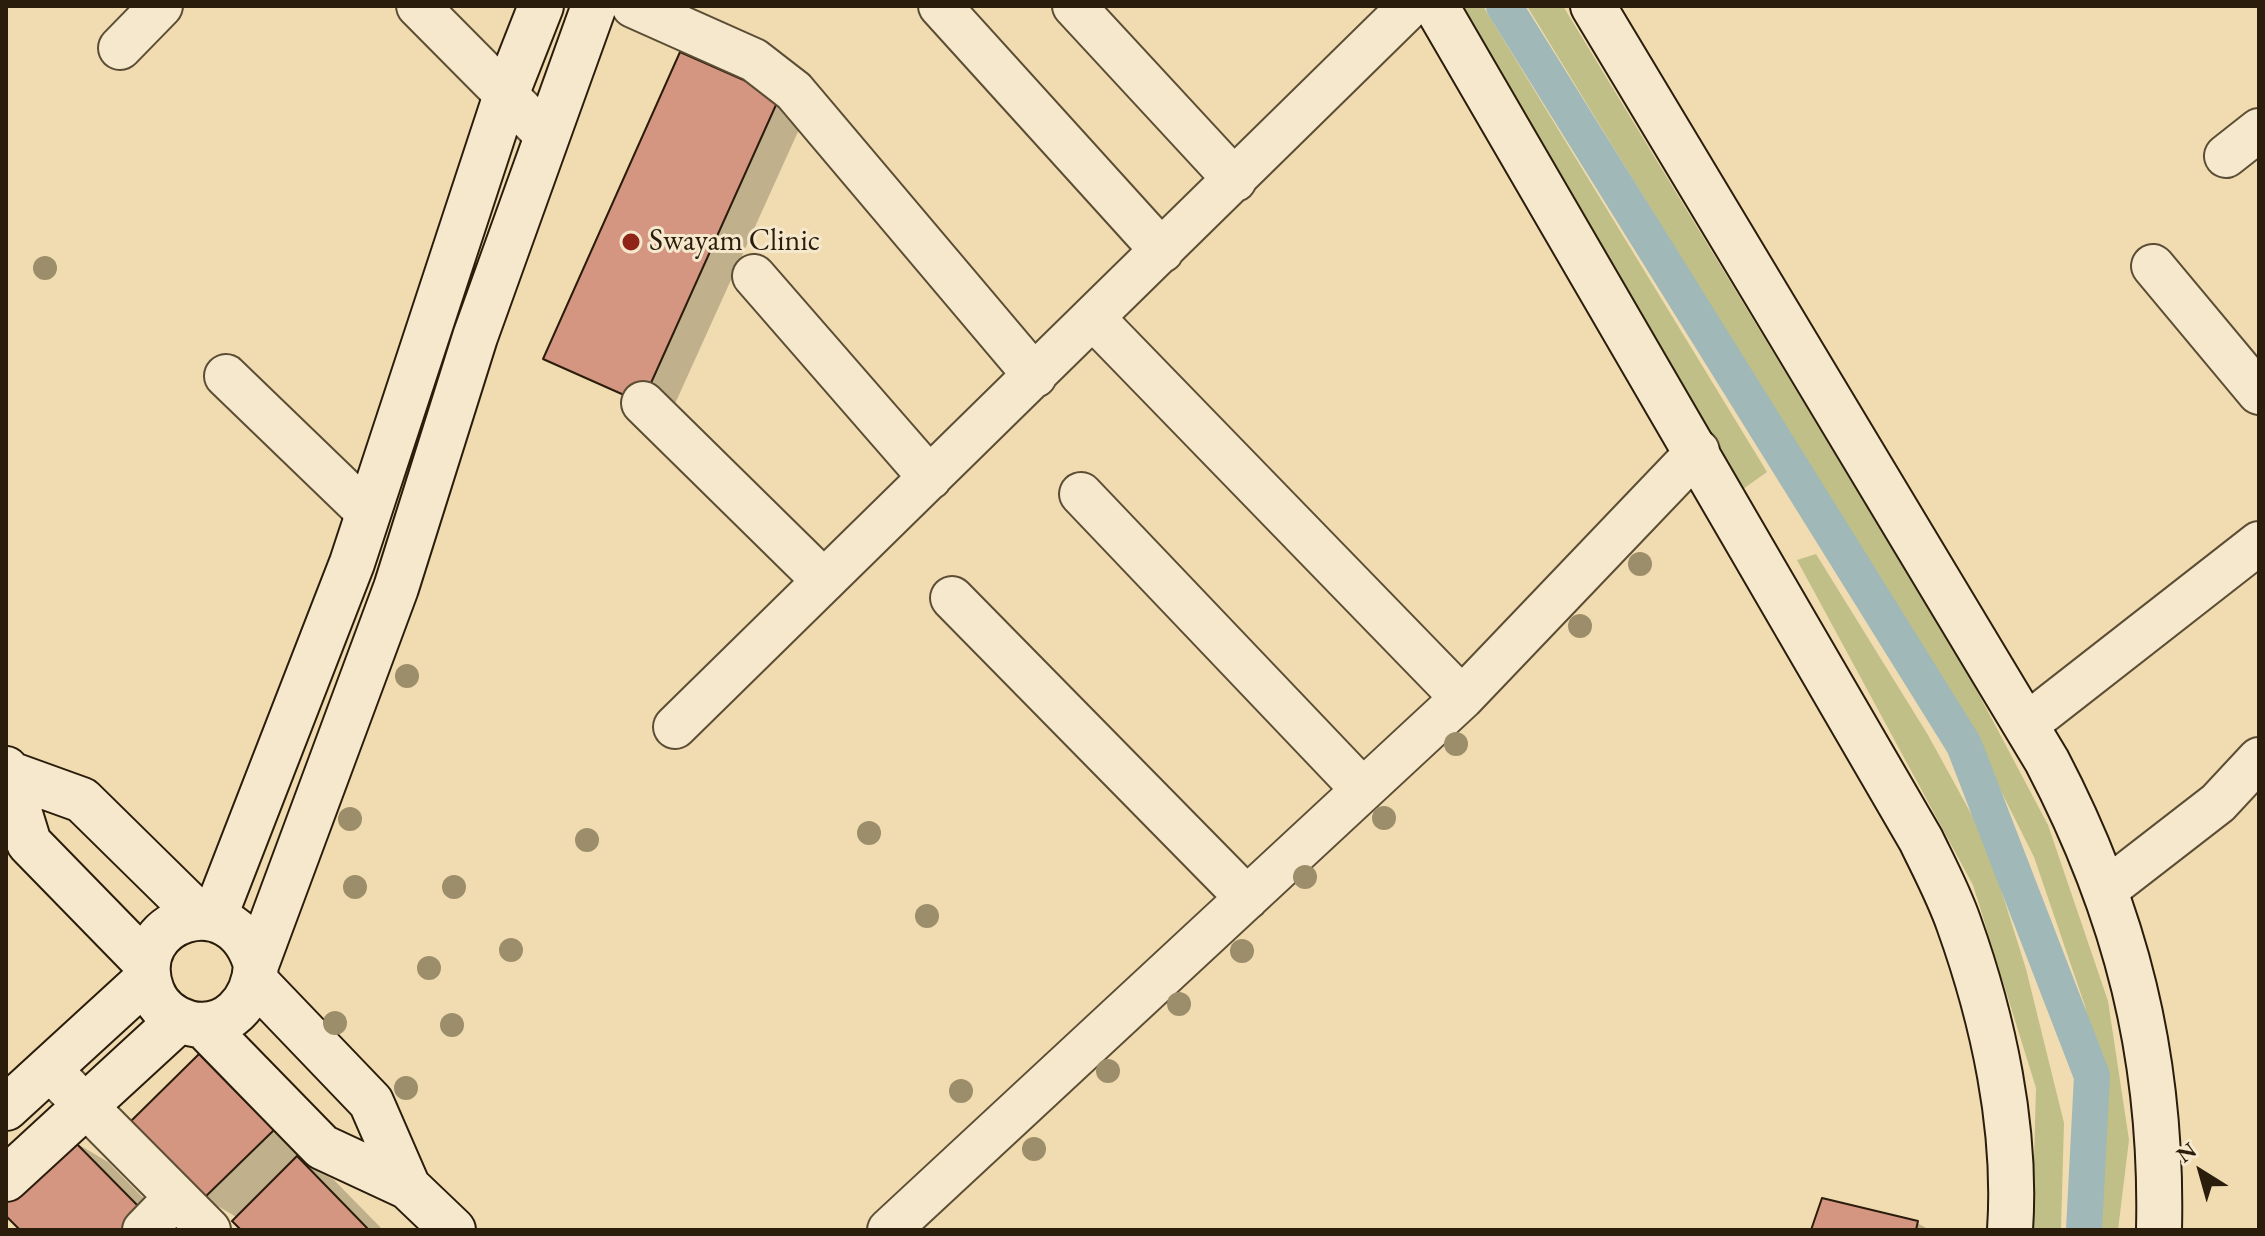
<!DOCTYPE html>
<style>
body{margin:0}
#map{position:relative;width:2265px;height:1236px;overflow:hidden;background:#f0dcb0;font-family:"EB Garamond",serif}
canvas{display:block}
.frame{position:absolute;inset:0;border:8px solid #2b1d0c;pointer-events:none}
.north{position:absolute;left:2161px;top:1132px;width:80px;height:80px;-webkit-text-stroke:6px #f5e8cc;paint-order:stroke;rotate:323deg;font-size:22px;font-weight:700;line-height:32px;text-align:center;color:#2b1d0c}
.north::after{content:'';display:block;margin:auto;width:28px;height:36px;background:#2b1d0c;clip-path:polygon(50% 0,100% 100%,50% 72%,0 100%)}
</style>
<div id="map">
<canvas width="2265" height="1236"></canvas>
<div class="frame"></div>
<div class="north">N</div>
</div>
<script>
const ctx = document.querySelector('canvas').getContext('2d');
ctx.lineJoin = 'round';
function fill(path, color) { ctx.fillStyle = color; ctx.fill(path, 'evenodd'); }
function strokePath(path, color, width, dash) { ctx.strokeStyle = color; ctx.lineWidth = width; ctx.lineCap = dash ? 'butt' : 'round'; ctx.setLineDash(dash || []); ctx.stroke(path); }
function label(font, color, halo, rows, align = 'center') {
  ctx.font = font + ' "EB Garamond",serif'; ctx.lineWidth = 6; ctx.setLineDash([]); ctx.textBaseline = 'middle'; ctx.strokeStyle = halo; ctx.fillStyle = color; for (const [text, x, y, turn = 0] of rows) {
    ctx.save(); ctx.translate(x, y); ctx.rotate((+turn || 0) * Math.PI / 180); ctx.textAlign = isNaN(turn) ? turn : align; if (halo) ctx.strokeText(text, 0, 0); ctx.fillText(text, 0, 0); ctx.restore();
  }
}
fill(new Path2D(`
 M1454 6H1483L1767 472 1743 489Z
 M1527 6H1563L1968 674 2048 825 2108 1001 2129 1140 2118 1230H2096L2103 1093 2085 1006 2034 857 1975 739Z
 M1816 554 1928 735 1985 839 2026 969 2064 1123 2061 1230H2032L2036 1088 1973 885 1797 560Z`), '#bfbf87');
fill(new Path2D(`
 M681 55 806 114 669 417 545 358Z
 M199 1056 236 1078 310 1152 301 1161 334 1180 383 1230H244L238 1218 204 1198Z
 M71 1140 108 1162 175 1230H23L6 1213V1204Z
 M1917 1223 1930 1230H1813Z`), '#0003');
strokePath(new Path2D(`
 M1504 6 1964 745 2092 1076 2084 1230`), '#a0b8b7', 36);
const building = new Path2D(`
 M680 52 780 96 642 403 543 359Z
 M199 1054 274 1130 202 1200 128 1124Z
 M71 1138 144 1212 126 1230H20L6 1216V1201Z
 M297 1156 369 1230H241L232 1221Z
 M1822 1198 1918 1221 1916 1230H1811Z`);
fill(building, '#d49581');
strokePath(building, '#2b1d0c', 2);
const street = new Path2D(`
 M418 6 546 135
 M633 6 754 60 794 91 1035 376
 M940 6 1162 251
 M1074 6 1235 180
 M120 48 161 6
 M2226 156 2259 130
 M2153 266 2259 393
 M754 276 930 478
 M1093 318 1462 698
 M226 376 368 513
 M643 403 824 581
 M1081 494 1363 790
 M952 598 1247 898
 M2026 725 2259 543
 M675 727 1410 6
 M2107 889 2218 803 2259 759
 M49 1069 209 1230
 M144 1230 175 1198
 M889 1230 1462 698 1698 451`);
const secondary = new Path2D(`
 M1436 6 1921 840C1934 867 1949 895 1959 924 1993 1019 2017 1128 2010 1230
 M1593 6 2047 761C2126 912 2163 1058 2159 1230
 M6 769 29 843 148 965
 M10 774 82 800 201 917
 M214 918 352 563 506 95 541 6
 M256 965C233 882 125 920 152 991 158 1007 172 1018 188 1023 227 1033 254 1001 256 965L396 588 475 337 594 6
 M255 981 371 1102 408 1187
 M203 1025 322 1147 408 1187 453 1230
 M6 1108 148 978
 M6 1179 179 1020`);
strokePath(street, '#5c4d35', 46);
strokePath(secondary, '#2b1d0c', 48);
strokePath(street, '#f5e8cc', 42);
strokePath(secondary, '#f5e8cc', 44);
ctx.fillStyle = '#9c8e6a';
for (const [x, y] of [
 [45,268],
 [1640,564],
 [1580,626],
 [407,676],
 [1456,744],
 [1384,818],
 [350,819],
 [869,833],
 [587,840],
 [1305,877],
 [355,887],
 [454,887],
 [927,916],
 [511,950],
 [1242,951],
 [429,968],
 [1179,1004],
 [335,1023],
 [452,1025],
 [1108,1071],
 [406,1088],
 [961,1091],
 [1034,1149]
]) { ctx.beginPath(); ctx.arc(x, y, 12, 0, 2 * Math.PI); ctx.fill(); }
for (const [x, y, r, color] of [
 [631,242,10,"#8f2418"]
]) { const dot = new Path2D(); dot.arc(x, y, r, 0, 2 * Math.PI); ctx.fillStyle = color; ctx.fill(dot); strokePath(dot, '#f5e8cc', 3); }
label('30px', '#2b1d0c', '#f5e8cc', [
 ["Swayam Clinic",649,242]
], 'left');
</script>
